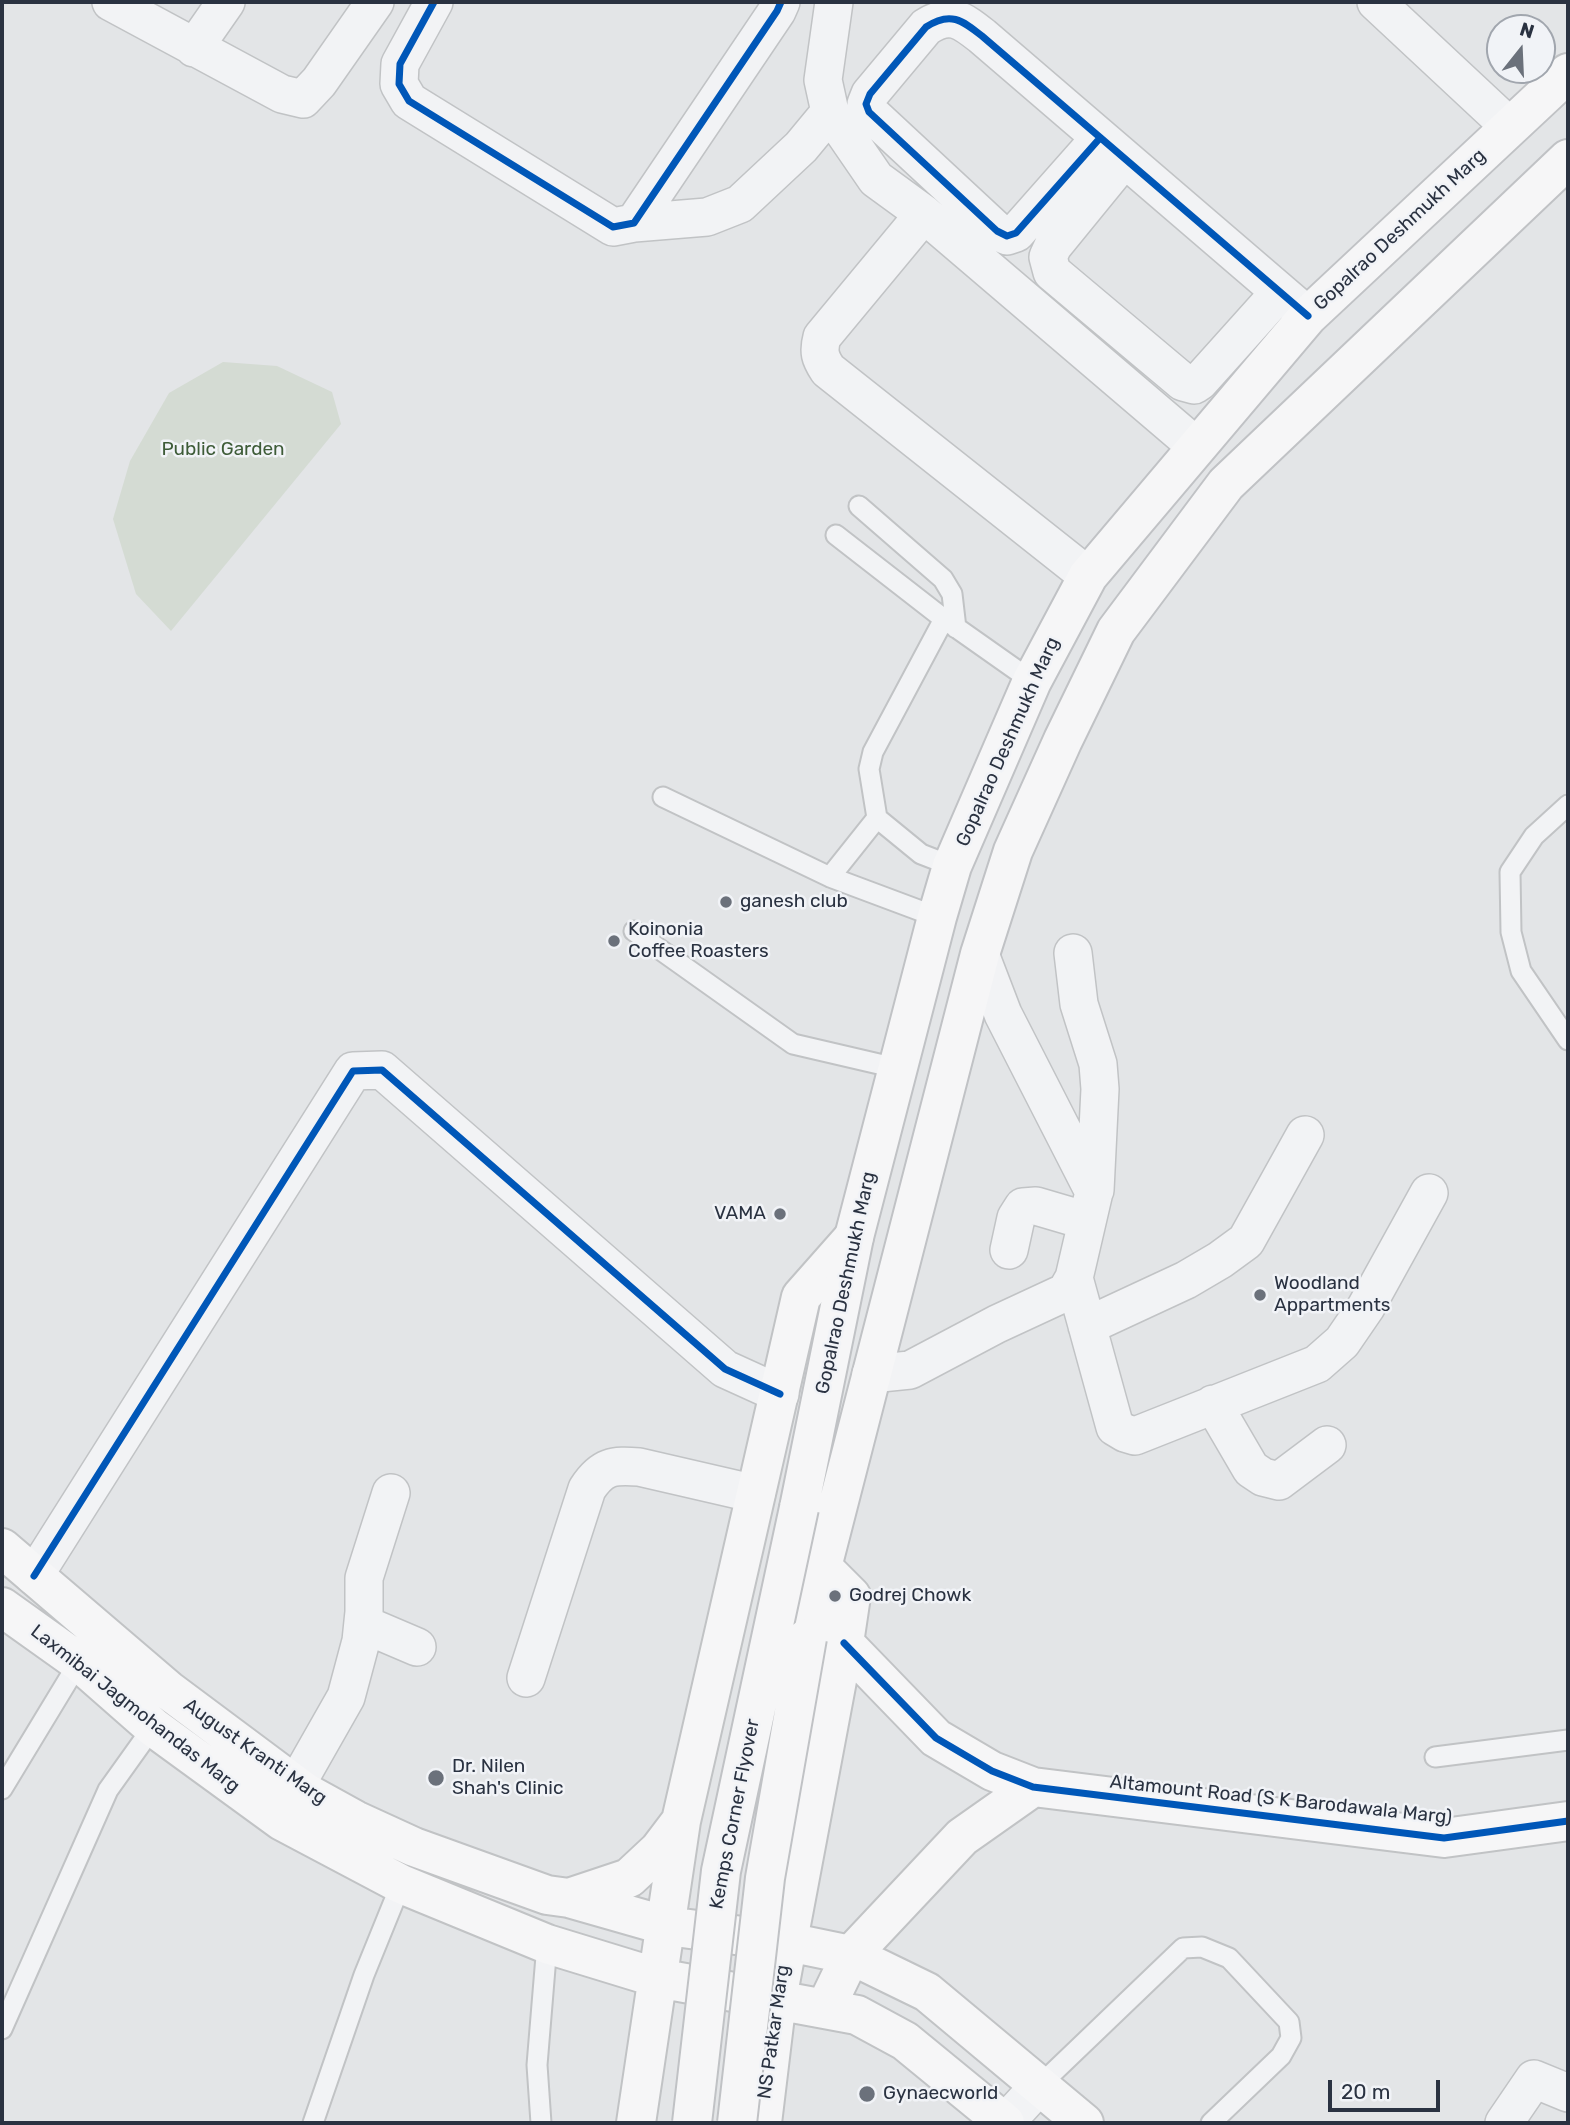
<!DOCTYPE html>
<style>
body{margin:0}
#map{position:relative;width:1570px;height:2125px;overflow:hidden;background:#e3e5e7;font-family:Rubik,sans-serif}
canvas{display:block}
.frame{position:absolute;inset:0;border:4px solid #2a3241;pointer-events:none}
.north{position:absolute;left:1486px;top:14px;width:70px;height:70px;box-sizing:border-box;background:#f1f3f7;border:2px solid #a1a6ae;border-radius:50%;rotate:18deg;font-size:19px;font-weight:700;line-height:28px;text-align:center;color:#2a3241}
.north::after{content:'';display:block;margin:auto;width:24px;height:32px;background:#6b717b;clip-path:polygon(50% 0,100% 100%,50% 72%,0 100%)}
.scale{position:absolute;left:1328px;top:2080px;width:112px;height:32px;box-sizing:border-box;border:4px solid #2a3241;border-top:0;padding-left:9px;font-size:21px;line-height:24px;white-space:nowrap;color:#2a3241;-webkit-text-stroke:5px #f1f3f7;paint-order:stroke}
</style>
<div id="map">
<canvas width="1570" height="2125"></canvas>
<div class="frame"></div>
<div class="north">N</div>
<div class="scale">20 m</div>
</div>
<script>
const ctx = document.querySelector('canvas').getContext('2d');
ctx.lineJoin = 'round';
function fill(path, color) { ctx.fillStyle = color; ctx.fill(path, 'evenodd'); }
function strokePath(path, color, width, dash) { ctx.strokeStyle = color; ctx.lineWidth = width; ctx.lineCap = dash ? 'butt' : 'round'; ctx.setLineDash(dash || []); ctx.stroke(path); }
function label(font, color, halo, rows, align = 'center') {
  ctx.font = font + ' Rubik,sans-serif'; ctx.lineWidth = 5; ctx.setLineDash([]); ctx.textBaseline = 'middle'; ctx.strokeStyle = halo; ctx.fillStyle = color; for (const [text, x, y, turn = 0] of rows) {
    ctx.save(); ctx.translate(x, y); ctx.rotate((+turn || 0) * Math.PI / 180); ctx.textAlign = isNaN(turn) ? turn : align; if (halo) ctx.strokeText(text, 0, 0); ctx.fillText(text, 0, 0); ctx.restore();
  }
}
fill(new Path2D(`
 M223 362 277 366 332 392 341 424 171 631 136 594 113 519 130 461 169 393Z`), '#d4dbd3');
const lane = new Path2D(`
 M859 506 943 579 952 594 956 628
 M836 535 944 619
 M663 797 830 877 937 917
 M1568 805 1534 836 1510 872 1511 932 1521 971 1568 1040
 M952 866 921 854 877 818 869 769 873 752 944 619 1032 681
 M830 877 877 818
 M634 931 793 1044 896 1068
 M1435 1757 1568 1740
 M2 1789 79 1662
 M2 2029 108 1790 153 1727
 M1039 2086 1183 1948 1202 1947 1229 1958 1289 2022 1291 2038 1281 2056 1211 2123
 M313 2123 364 1975 401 1884
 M541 2123 537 2065 547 1944`);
const street = new Path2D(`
 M111 2 282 94 303 99 319 82 375 2
 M434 2 400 64 399 84 409 101 613 227 634 223 777 11 781 2
 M834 2 823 80 830 112 876 179 924 214 1197 447
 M1376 2 1510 127
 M194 48 226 2
 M1100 138 1016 233 1007 236 997 231 869 112 866 104 870 94 926 27C950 11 962 20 982 36L1308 316
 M1124 159 1053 246 1048 257 1052 272 1183 382 1194 385 1200 381 1279 293
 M924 214 822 337C818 352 820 358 828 370L1088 576
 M634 223 707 217 740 204 801 147 830 112
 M1073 953 1079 1004 1098 1064 1100 1089 1095 1190
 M1009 1250 1016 1218 1023 1207 1036 1206 1087 1221
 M1074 1278 1115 1427 1125 1433 1135 1436 1317 1364 1342 1342 1366 1307 1429 1193
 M1087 1326 1186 1280 1220 1260 1246 1241 1305 1135
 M871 1374 910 1370 997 1324 1066 1292 1074 1278 1094 1192 1003 1014 980 954
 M1213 1404 1251 1469 1263 1477 1279 1481 1327 1445
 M34 1576 353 1071 382 1070 725 1369 780 1394
 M363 1624 417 1647
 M526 1678 587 1489C602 1466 613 1465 639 1467L756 1494
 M296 1785 346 1697 361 1641 364 1612V1578L391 1493
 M1005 2123 1039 2086
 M1504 2123 1534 2079 1568 2093`);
const secondary = new Path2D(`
 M2 1548 168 1690 306 1793 355 1820 414 1847 547 1895 569 1898 667 1926 788 1942 851 1955 927 1992 1084 2123
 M2 1607 79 1662 153 1727 282 1821 401 1884 547 1944 658 1978 857 2015 905 2041 1005 2123
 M844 1643 936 1738 992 1771 1033 1787 1444 1838 1568 1821
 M569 1898 629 1878 659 1850 681 1821
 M825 2009 851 1955 962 1837 1033 1787
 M636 2123 681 1821 801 1297 854 1237
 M762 2123 777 1999 844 1643 851 1596 822 1567`);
const primary = new Path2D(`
 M799 1508 854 1237 937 917 952 866 1032 681 1088 576 1308 316 1568 73
 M807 1638 822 1567 980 954 1013 851 1063 740 1116 631 1226 484 1568 159`);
strokePath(lane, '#c1c3c5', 23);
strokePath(street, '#c1c3c5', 40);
strokePath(secondary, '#c1c3c5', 42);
strokePath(primary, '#c0c2c5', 42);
strokePath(lane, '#f2f3f5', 19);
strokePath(street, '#f2f3f5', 37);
strokePath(secondary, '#f6f6f7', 38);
strokePath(primary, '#f6f6f7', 38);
const primaryBridge = new Path2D(`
 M692 2123 721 1871 799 1508
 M737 2123 765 1878 807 1638`);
strokePath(primaryBridge, '#c0c2c5', 42, []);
strokePath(primaryBridge, '#f6f6f7', 38);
strokePath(new Path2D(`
 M434 2 400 64 399 84 409 101 613 227 634 223 777 11 781 2
 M1100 138 1016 233 1007 236 997 231 869 112 866 104 870 94 926 27C950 11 962 20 982 36L1308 316
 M34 1576 353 1071 382 1070 725 1369 780 1394
 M844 1643 936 1738 992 1771 1033 1787 1444 1838 1568 1821`), '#0057b8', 7);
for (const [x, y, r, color] of [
 [726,902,7,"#6b717b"],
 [614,941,7,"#6b717b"],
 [780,1214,7,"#6b717b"],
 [1260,1295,7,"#6b717b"],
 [835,1596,7,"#6b717b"],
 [436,1778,9,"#6b717b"],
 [867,2094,9,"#6b717b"]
]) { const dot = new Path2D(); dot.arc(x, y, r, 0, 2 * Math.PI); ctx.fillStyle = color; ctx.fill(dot); strokePath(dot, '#f1f3f7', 2.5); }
label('19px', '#2a3241', '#f1f3f7', [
 ["Gopalrao Deshmukh Marg",1400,230,-43],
 ["Gopalrao Deshmukh Marg",1008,742,-66],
 ["Gopalrao Deshmukh Marg",846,1283,-78],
 ["Laxmibai Jagmohandas Marg",135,1709,38],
 ["August Kranti Marg",255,1752,35],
 ["Altamount Road (S K Barodawala Marg)",1281,1800,6],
 ["Kemps Corner Flyover",735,1814,-79],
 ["NS Patkar Marg",774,2032,-82]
]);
label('19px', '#3e5c38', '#f1f3f7', [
 ["Public Garden",223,450]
]);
label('19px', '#2a3241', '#f1f3f7', [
 ["ganesh club",740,902],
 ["Koinonia",628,930],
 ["Coffee Roasters",628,952],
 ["VAMA",766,1214,"right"],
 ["Woodland",1274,1284],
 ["Appartments",1274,1306],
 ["Godrej Chowk",849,1596],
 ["Dr. Nilen",452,1767],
 ["Shah's Clinic",452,1789],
 ["Gynaecworld",883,2094]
], 'left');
</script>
